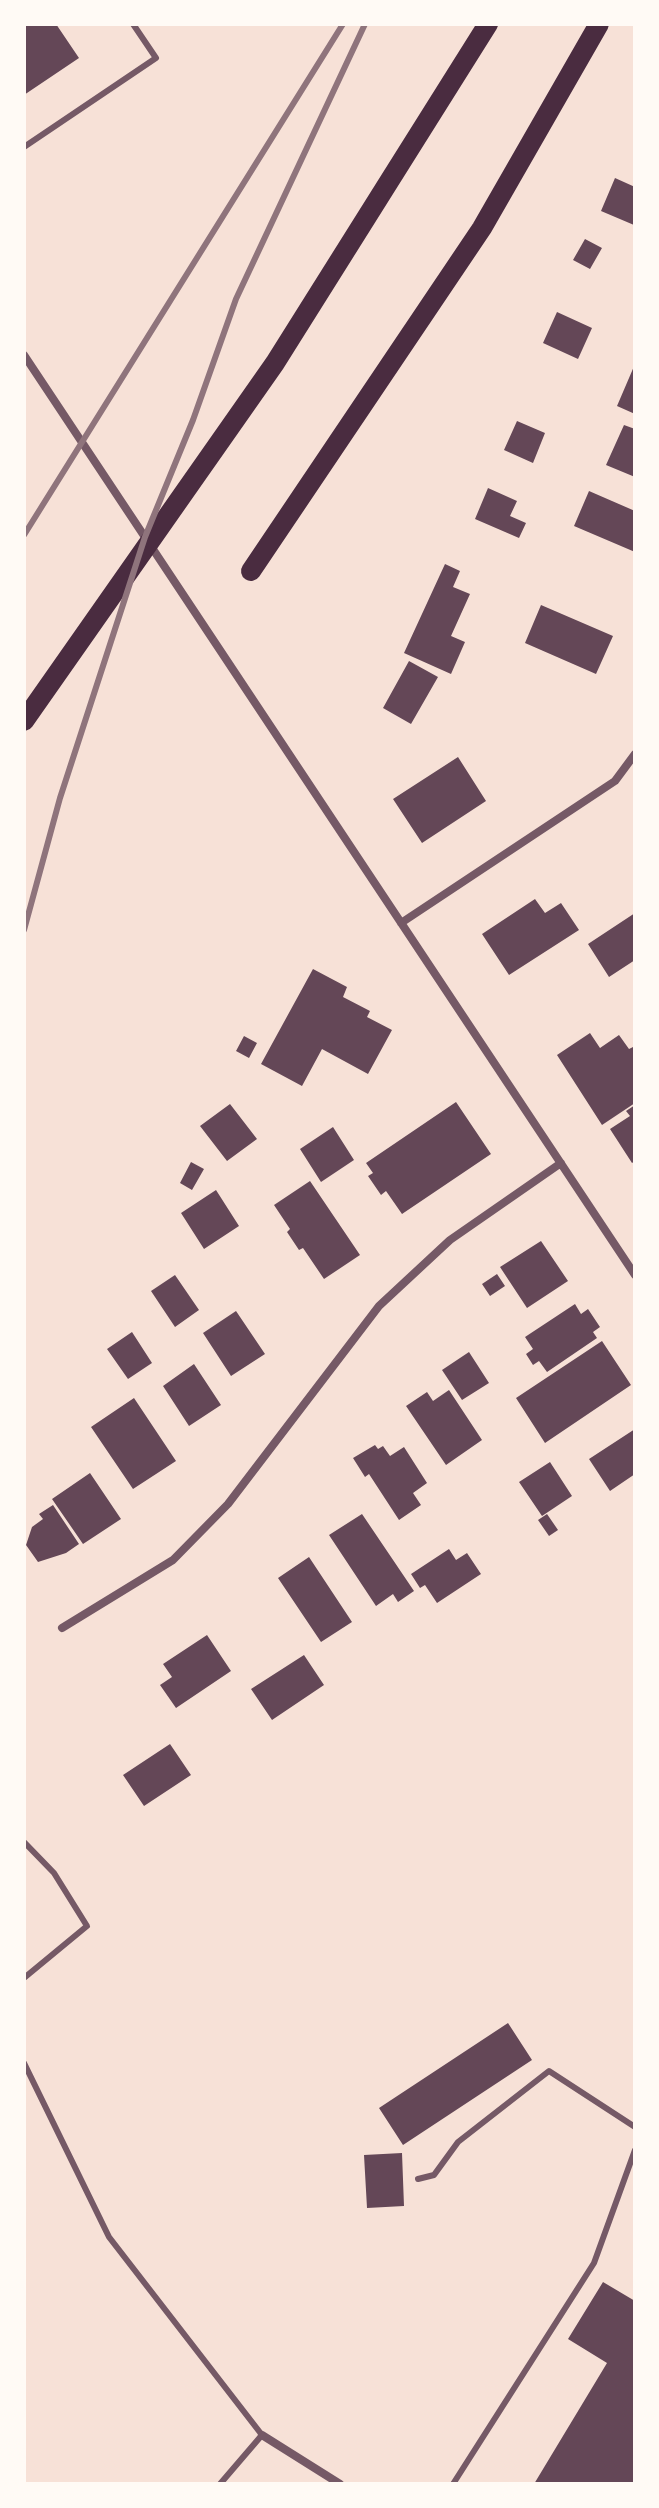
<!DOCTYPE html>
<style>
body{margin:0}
#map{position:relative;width:659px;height:2508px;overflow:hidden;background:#f7e1d7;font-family:"Alegreya Sans",sans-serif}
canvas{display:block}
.frame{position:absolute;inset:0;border:26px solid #fffaf5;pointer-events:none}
</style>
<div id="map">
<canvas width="659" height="2508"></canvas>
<div class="frame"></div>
</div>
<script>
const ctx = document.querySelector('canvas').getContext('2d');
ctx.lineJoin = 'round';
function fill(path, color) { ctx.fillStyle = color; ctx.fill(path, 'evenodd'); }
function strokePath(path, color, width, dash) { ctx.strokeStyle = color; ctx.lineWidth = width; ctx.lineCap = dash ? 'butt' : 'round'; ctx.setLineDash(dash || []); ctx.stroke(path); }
fill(new Path2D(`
 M24 24H56L79 58 24 95Z
 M615 178 635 187 634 225 601 211Z
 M585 239 602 248 590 269 573 260Z
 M557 312 592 328 578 359 543 343Z
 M635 364V414L617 406Z
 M517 421 545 433 533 463 504 450Z
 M624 425 635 429V477L606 465Z
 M488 488 517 501 510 516 526 523 519 538 475 519Z
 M589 491 635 511V552L574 526Z
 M445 564 460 571 453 587 470 594 451 636 465 642 451 674 404 653Z
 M541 605 613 636 596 674 525 643Z
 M409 661 438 677 411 724 383 708Z
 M458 757 486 801 422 843 393 799Z
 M535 899 545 913 561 903 579 930 509 975 482 934Z
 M635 913V960L609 977 588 944Z
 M313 969 347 987 343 997 370 1011 367 1017 392 1030 368 1074 322 1049 302 1086 261 1064Z
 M590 1033 600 1048 619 1035 629 1049 635 1046V1103L602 1125 557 1055Z
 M244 1036 257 1043 249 1058 236 1051Z
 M456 1102 491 1154 402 1214 386 1191 381 1195 368 1176 373 1173 366 1163Z
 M230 1104 257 1139 227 1161 200 1126Z
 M635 1105V1161L632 1163 610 1129 630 1116 626 1111Z
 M333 1127 354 1160 321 1182 300 1149Z
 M191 1162 204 1169 192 1190 180 1183Z
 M310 1181 360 1255 324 1279 303 1248 299 1250 287 1232 290 1229 274 1205Z
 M216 1190 239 1226 204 1249 181 1213Z
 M541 1241 568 1281 527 1308 500 1267Z
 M497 1274 505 1286 490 1296 482 1284Z
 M175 1275 199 1310 175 1327 151 1291Z
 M575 1304 581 1314 588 1309 600 1327 593 1332 597 1338 547 1372 539 1361 533 1365 526 1354 533 1349 525 1337Z
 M236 1311 265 1354 231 1376 203 1333Z
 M132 1332 152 1363 128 1379 107 1349Z
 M602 1341 631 1385 545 1443 516 1398Z
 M469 1352 489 1383 462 1400 442 1370Z
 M194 1364 221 1405 189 1426 163 1386Z
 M449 1390 482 1440 446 1465 406 1406 427 1392 433 1401Z
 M134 1398 176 1461 133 1489 91 1427Z
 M635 1429V1474L610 1491 589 1459Z
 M375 1445 378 1449 383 1446 390 1456 404 1447 427 1483 413 1493 421 1505 399 1520 369 1474 365 1477 353 1458Z
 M550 1462 572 1496 542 1516 519 1482Z
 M90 1473 121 1519 83 1544 52 1499Z
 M53 1505 79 1544 66 1553 38 1562 26 1545 32 1527 43 1519 39 1514Z
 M362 1514 414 1591 398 1602 393 1594 376 1606 329 1535Z
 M547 1514 558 1530 549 1536 538 1520Z
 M449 1549 456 1560 467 1553 481 1574 437 1603 425 1585 420 1588 411 1574Z
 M309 1557 352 1622 321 1642 278 1578Z
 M207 1635 231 1671 176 1708 160 1685 172 1677 163 1664Z
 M304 1655 324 1685 272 1720 251 1689Z
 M170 1744 191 1775 144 1806 123 1775Z
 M508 2023 532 2060 403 2145 379 2108Z
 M402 2153 404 2206 367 2208 364 2155Z
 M603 2282 635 2301V2484H534L607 2363 568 2339Z`), '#644757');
strokePath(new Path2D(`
 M24 147 156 58 133 24
 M24 1842 54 1873 87 1926 24 1978
 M24 2063 109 2237 262 2435 220 2484
 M418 2179 434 2175 458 2142 549 2071 635 2127
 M453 2484 594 2263 635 2150`), '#755966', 6);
strokePath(new Path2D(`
 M24 355 635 1275
 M401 923 615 781 635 754
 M62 1628 173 1560 228 1504 379 1306 450 1240 561 1163
 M262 2435 340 2484`), '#755966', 8);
strokePath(new Path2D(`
 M251 571 482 228 599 24
 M24 721 275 363 488 24`), '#4a2c40', 20);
strokePath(new Path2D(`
 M24 535 343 24
 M24 930 60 798 145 537 193 420 236 299 365 24`), '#8f747c', 6);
</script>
